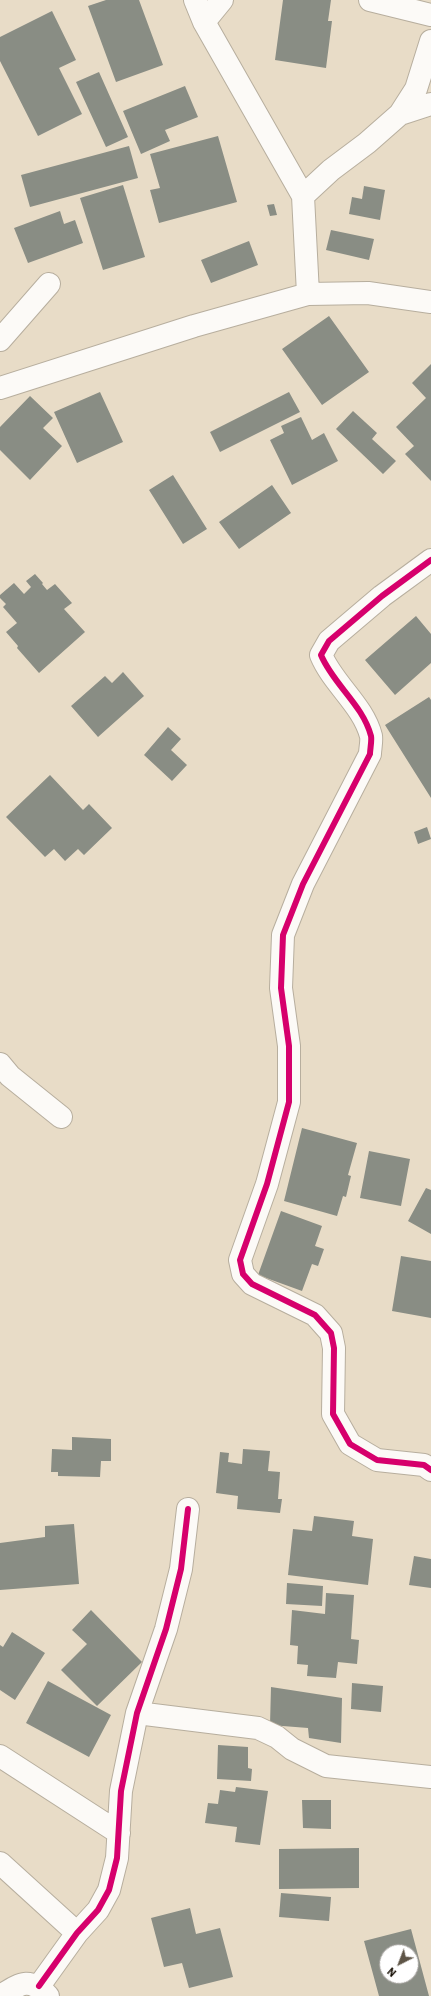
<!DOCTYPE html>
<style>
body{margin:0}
#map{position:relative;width:431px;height:1996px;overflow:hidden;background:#e8dcc7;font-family:Barlow,sans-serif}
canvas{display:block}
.north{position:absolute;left:379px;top:1944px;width:40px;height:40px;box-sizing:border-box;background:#fff;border:1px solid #a19e9a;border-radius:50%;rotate:222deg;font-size:11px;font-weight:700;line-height:16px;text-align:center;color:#140c02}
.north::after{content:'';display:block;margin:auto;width:14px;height:18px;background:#5e5547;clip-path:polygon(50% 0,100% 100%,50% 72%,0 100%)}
</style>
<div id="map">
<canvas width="431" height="1996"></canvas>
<div class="north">N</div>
</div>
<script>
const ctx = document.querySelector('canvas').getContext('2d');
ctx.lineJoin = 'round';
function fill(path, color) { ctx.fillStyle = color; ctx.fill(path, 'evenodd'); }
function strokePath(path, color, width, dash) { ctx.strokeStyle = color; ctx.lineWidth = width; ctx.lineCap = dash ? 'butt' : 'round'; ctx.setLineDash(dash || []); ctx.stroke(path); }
fill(new Path2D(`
 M106 0H139L163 65 116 82 88 6Z
 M283 0H331L328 21H332L326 68 275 60Z
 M52 11 76 60 59 68 82 114 38 136 0 61V37Z
 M99 72 128 137 106 147 76 82Z
 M185 86 198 117 165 130 170 141 141 154 123 111Z
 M218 136 237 202 159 223 150 190 160 188 150 154Z
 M129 146 138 178 30 207 21 175Z
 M123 185 145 257 103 270 80 198Z
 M364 186 385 190 380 220 349 214 352 197 362 199Z
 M274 204 277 215 270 216 267 205Z
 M60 211 64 224 75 220 83 243 28 263 14 228Z
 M331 230 374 239 369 260 326 250Z
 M249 241 258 265 211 283 201 260Z
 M329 316 369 372 322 405 282 349Z
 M431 364V481L405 454 414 446 396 427 426 398 412 383Z
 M100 392 123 442 77 463 54 412Z
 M289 392 300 412 220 452 210 432Z
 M30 396 53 418 43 428 62 446 30 480 0 450V427Z
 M353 411 377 433 372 439 396 461 383 474 336 429Z
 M301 417 312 440 324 433 338 461 292 485 270 440 284 433 281 426Z
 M173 475 207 529 183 544 149 490Z
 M272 485 291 513 239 549 219 522Z
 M35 574 43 583 42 584 47 590 55 584 72 603 64 609 85 632 39 673 17 648 18 646 6 632 17 623 3 607 6 604 0 598V595L14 583 24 594 31 587 26 581Z
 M416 616 431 634V663L395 695 365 660Z
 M123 672 144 696 98 737 71 706 105 676 112 683Z
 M429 697 431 700V798L385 725Z
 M168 727 181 739 171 750 187 765 172 781 144 755Z
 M50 775 83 810 89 804 112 828 84 855 78 849 65 861 54 849 45 857 6 817Z
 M427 827 431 839 418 844 414 832Z
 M302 1128 357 1143 348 1175 351 1176 346 1197 343 1196 337 1216 284 1201Z
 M369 1151 410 1159 401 1206 360 1198Z
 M426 1188 431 1190V1234L408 1221Z
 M281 1211 322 1226 315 1246 324 1249 318 1266 312 1264 302 1291 258 1275Z
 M401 1256 431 1261V1318L392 1311Z
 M72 1437 111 1439V1461H101L100 1477 58 1476V1472H51L52 1449 72 1450Z
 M243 1449 270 1451 268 1471 280 1472 278 1499H282L280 1513 237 1509 238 1496 216 1493 220 1452 229 1453 228 1462 242 1464Z
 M314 1516 354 1521 352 1536 373 1539 368 1585 288 1575 293 1529 312 1531Z
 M74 1524 79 1584 0 1590V1543L45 1537V1526Z
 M414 1556 431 1559V1588L409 1585Z
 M287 1583 323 1586 322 1606 286 1604Z
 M326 1593 354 1595 351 1639 359 1640 357 1664 338 1662 336 1678 307 1676 308 1665 297 1664 298 1646 290 1645 292 1610 325 1614Z
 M91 1610 142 1662 97 1706 61 1670 87 1644 72 1630Z
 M12 1632 45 1653 15 1700 0 1690V1645L3 1647Z
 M48 1681 111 1715 89 1757 26 1723Z
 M352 1683 383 1686 381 1712 351 1709Z
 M271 1687 342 1698 341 1743 309 1738 308 1728 270 1725Z
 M218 1745 248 1747V1768L252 1769 251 1781 217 1779Z
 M236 1787 268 1791 260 1845 235 1842 237 1827 205 1823 208 1803 218 1804 220 1790 235 1792Z
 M302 1800H331V1829L303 1828Z
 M359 1848V1888L279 1889V1849Z
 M281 1893 331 1897 329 1921 279 1917Z
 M190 1908 196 1934 220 1928 233 1977 189 1988 182 1963 164 1967 151 1918Z
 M411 1929 429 1996H379L364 1941ZM387 1952H411V1976H387Z`), '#898d84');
const minor = new Path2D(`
 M195 0 204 22 303 196 308 294
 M370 0 431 15
 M204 22 222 0
 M400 114 431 104
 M303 196 331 170 367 143 400 114 416 89 431 41
 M0 340 49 284
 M0 388 194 326 308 294 368 293 431 302
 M431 560 382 596 329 641 321 655C333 684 363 705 371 736 372 741 370 749 370 754L303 884 283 935 281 988 289 1046V1102L267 1184 240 1260 243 1274 252 1284 315 1315 331 1333 334 1348 333 1414 350 1444 377 1460 424 1465 431 1470
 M0 1064 10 1076 61 1117
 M137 1713 258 1728 277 1737 292 1749 326 1766 431 1777
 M0 1756 119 1833
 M0 1863 77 1933
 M39 1986 77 1933 98 1910 109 1890 117 1858 121 1791 137 1713 166 1629 181 1569 188 1509
 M0 1996C20 1984 29 1976 48 1996`);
strokePath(minor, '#b7ae9e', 24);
strokePath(minor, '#fcfaf7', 22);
strokePath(new Path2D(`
 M431 560 382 596 329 641 321 655C333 684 363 705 371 736 372 741 370 749 370 754L303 884 283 935 281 988 289 1046V1102L267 1184 240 1260 243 1274 252 1284 315 1315 331 1333 334 1348 333 1414 350 1444 377 1460 424 1465 431 1470
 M39 1986 77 1933 98 1910 109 1890 117 1858 121 1791 137 1713 166 1629 181 1569 188 1509`), '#d6006c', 6);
</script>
